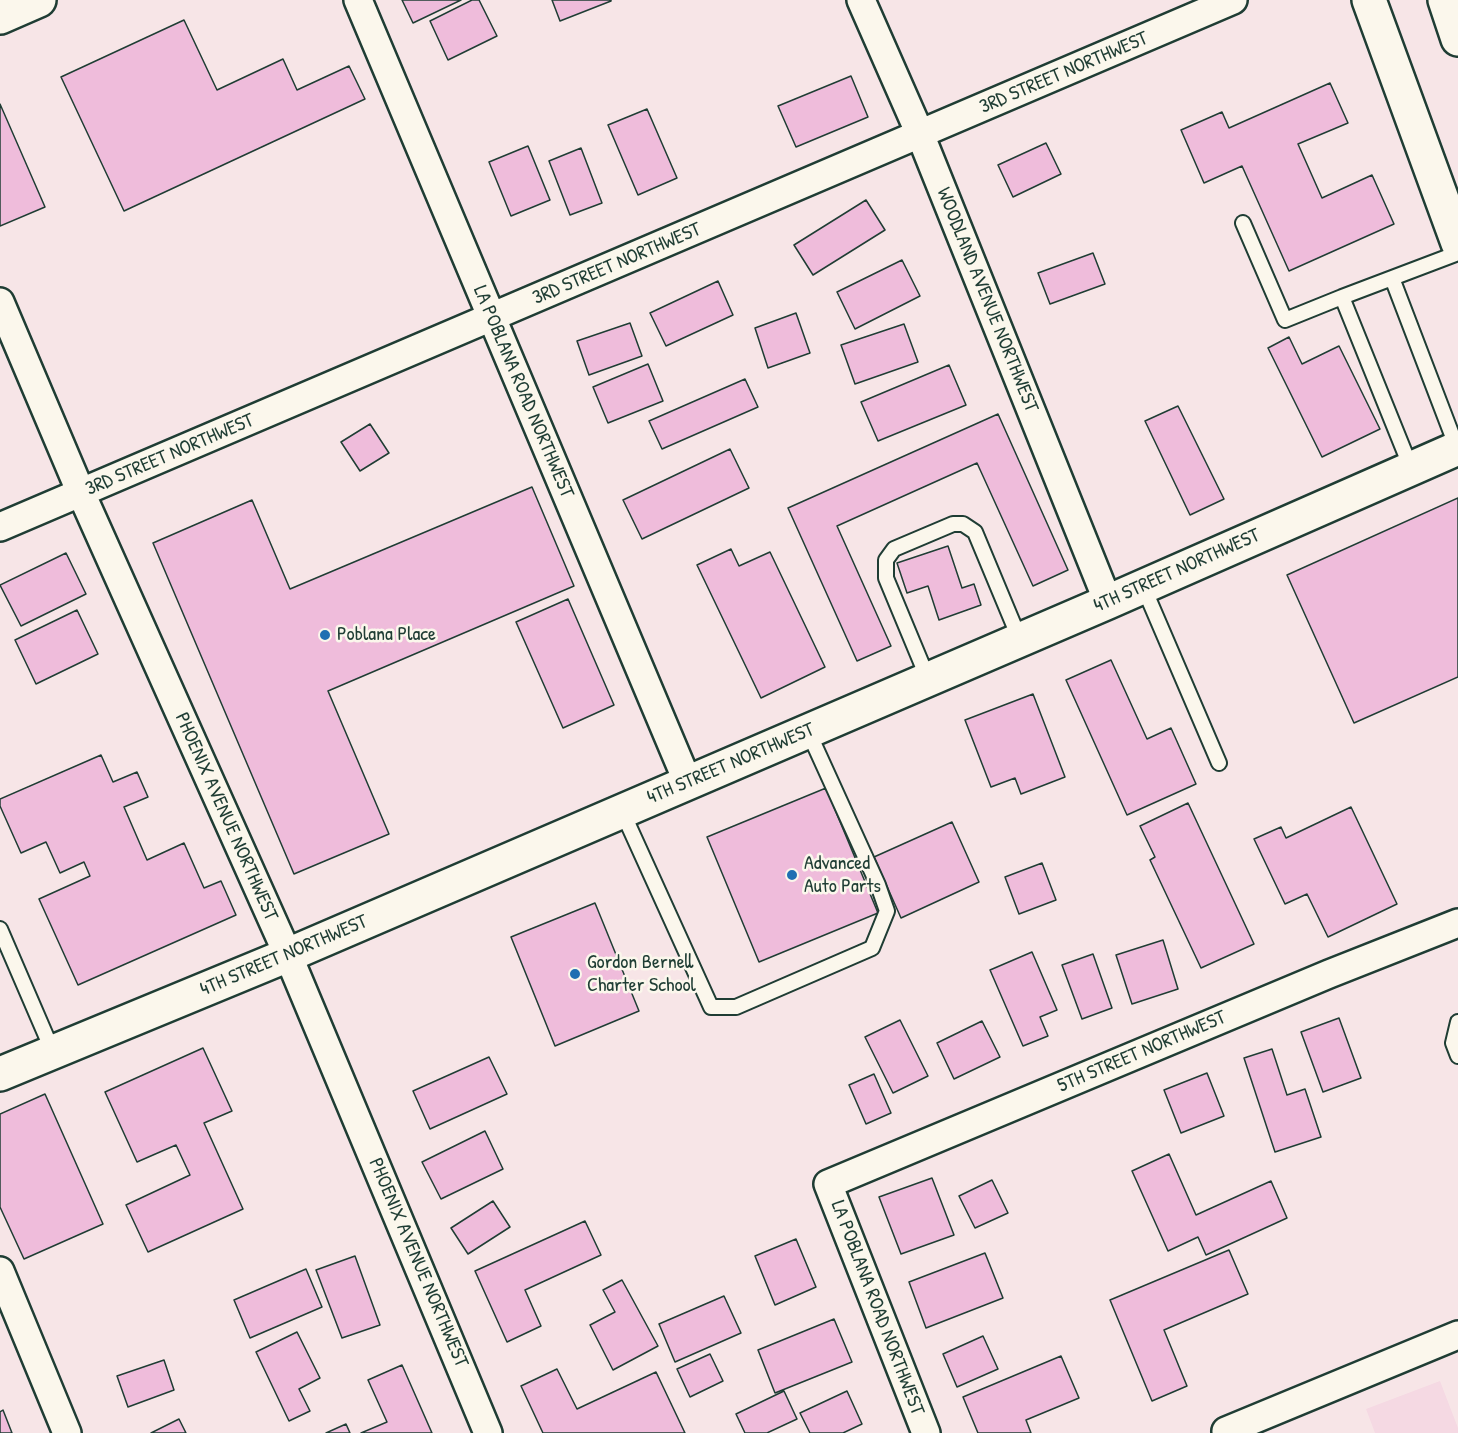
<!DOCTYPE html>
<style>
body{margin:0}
canvas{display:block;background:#f7e5e7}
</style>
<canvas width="1458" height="1433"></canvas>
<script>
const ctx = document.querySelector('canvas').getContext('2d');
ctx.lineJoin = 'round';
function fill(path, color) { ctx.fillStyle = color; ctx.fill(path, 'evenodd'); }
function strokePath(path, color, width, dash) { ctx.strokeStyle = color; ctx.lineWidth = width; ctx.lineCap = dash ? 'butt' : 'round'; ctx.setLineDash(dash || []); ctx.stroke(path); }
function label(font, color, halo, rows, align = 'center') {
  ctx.font = font + ' "Patrick Hand",sans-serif'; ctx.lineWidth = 5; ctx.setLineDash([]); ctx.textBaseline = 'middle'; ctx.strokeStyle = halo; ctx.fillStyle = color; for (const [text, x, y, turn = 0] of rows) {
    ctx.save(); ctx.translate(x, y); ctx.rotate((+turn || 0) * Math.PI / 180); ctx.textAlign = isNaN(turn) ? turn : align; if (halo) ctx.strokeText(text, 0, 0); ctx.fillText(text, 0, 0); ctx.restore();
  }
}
fill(new Path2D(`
 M1440 1381 1458 1428V1433H1375L1366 1409Z`), '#f5d9e3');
const building = new Path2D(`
 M402 0H461L413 23Z
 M472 0H479L497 36 448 60 430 21Z
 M552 0H611V1L560 21Z
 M184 20 217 90 283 59 297 90 349 66 365 99 124 211 61 77Z
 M851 76 868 117 796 147 778 106Z
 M1330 83 1348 123 1298 144 1322 198 1372 175 1394 224 1289 271 1242 166 1204 183 1181 130 1222 112 1229 128Z
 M0 104 45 207 0 226Z
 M647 109 677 178 638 195 608 125Z
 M1046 143 1061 174 1013 197 998 165Z
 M528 146 550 200 511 216 489 162Z
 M581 148 602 203 570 215 549 161Z
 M866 200 885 230 813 275 794 245Z
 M1093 253 1105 284 1050 304 1038 273Z
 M902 260 920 296 855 329 837 292Z
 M718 281 733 315 666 346 650 313Z
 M796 313 810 353 768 368 755 328Z
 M630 323 642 356 589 375 577 341Z
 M904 324 918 362 855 384 841 345Z
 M1289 337 1302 364 1339 346 1380 429 1322 457 1268 348Z
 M648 364 663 401 608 423 593 387Z
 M949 365 966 405 878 441 861 402Z
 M745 379 758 407 662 449 649 421Z
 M1178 406 1224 499 1190 515 1145 421Z
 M998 414 1068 570 1033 586 977 463 837 526 891 646 857 661 788 508Z
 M370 424 389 453 360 471 341 442Z
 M730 449 749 488 642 539 623 500Z
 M532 487 574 586 328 691 389 834 294 874 153 543 252 500 290 589Z
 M1458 498V677L1354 723 1287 575Z
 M948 546 962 588 974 584 981 605 939 620 928 586 907 593 897 563Z
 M731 549 739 566 770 552 825 667 761 698 697 565Z
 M66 553 86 594 21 626 0 585Z
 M568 599 614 705 563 728 516 622Z
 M77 610 98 654 36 684 15 640Z
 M1111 660 1147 739 1171 728 1196 784 1127 815 1066 680Z
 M1033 694 1065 777 1021 794 1015 778 991 787 965 720Z
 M101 755 113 782 137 772 148 797 124 807 147 860 184 843 204 888 221 881 236 915 78 985 39 899 90 876 84 862 60 873 46 842 21 853 0 806V799Z
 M826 788 878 913 759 962 707 837Z
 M1188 803 1254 944 1201 968 1150 860 1155 857 1140 826Z
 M1351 807 1397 904 1328 937 1307 894 1285 904 1254 839 1281 827 1286 838Z
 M952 822 979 882 901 918 874 857Z
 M1042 863 1056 900 1019 914 1005 877Z
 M595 903 639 1011 555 1046 511 937Z
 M1163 940 1178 989 1132 1004 1116 955Z
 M1032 952 1057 1010 1040 1017 1048 1036 1023 1046 990 970Z
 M1093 954 1112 1008 1082 1019 1062 965Z
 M1339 1018 1361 1078 1323 1092 1301 1032Z
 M900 1020 928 1076 893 1093 865 1037Z
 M982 1021 1000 1057 954 1079 937 1043Z
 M203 1048 232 1111 204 1123 243 1209 148 1252 126 1205 190 1175 176 1145 137 1162 105 1092Z
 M1272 1049 1287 1095 1305 1089 1321 1137 1275 1152 1244 1058Z
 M489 1057 507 1094 430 1129 413 1091Z
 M1207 1073 1224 1116 1181 1133 1164 1090Z
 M874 1074 891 1113 866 1124 849 1085Z
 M45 1094 103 1224 24 1259 0 1207V1114Z
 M485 1131 503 1169 441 1199 422 1162Z
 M1169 1154 1196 1215 1271 1181 1287 1218 1206 1255 1198 1237 1168 1251 1132 1171Z
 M932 1178 954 1235 901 1254 879 1197Z
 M992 1180 1008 1213 975 1228 959 1196Z
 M493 1201 510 1227 468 1254 451 1228Z
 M585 1221 601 1255 525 1290 541 1326 507 1342 475 1271Z
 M796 1239 816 1287 775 1305 755 1256Z
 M1229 1250 1248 1294 1164 1330 1187 1386 1152 1401 1110 1300Z
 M985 1253 1003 1298 926 1328 909 1282Z
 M355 1256 380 1325 342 1338 316 1270Z
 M306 1269 322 1307 250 1338 234 1300Z
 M622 1280 658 1346 613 1370 590 1325 615 1312 603 1290Z
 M724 1296 741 1333 675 1362 659 1324Z
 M834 1319 852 1362 775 1393 758 1350Z
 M297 1332 320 1378 299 1389 310 1411 289 1421 256 1352Z
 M983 1336 998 1369 957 1387 943 1354Z
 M710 1354 723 1381 690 1397 677 1369Z
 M1061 1356 1079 1398 1026 1420 1031 1433H978L963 1397Z
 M164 1360 174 1390 128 1407 117 1376Z
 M402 1365 432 1433H361L387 1422 368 1380Z
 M557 1369 577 1409 656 1372 685 1433H543L521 1386Z
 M784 1391 797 1419 767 1433H745L736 1414Z
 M847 1391 862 1424 843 1433H810L800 1413Z
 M3 1410 12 1433H0V1412Z
 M179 1419 186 1433H151Z
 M346 1424 350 1433H326Z`);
fill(building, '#efbcdb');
strokePath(building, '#1f3d34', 1.5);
const service = new Path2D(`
 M1243 223 1285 320 1342 297 1411 468
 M1392 278 1457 448
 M1342 297 1458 253
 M1143 586 1219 763
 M928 679 886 578V560L894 549 953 524H963L975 532 1020 640
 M622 811 711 1007H736L872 948 887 911 878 885 808 731
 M0 929 53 1052
 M1458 1022 1453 1043 1458 1056`);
const minor = new Path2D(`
 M358 0 688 783
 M861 0 920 134 1108 602
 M0 302 81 493 288 955 488 1433
 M0 527 1233 0
 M0 1271 67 1433
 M1226 1431 1458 1335
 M926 1433 828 1184 1329 974 1458 923`);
const secondary = new Path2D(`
 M1369 0 1458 243
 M1445 0 1458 39
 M0 17 39 0
 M0 1074 288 955 1108 602 1458 448`);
strokePath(service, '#1f3d34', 18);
strokePath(minor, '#1f3d34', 32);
strokePath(secondary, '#1f3d34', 38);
strokePath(service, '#fbf7ec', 14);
strokePath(minor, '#fbf7ec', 27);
strokePath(secondary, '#fbf7ec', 33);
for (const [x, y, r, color] of [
 [325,635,6,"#1f6fb2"],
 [792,875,6,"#1f6fb2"],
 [575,974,6,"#1f6fb2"]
]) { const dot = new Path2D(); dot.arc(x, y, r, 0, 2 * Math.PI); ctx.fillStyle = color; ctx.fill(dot); strokePath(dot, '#fbf7ec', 2); }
label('20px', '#1f3d34', '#fbf7ec', [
 ["3RD STREET NORTHWEST",1064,73,-23],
 ["3RD STREET NORTHWEST",617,264,-23],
 ["WOODLAND AVENUE NORTHWEST",987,300,68],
 ["LA POBLANA ROAD NORTHWEST",523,392,67],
 ["3RD STREET NORTHWEST",170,455,-23],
 ["4TH STREET NORTHWEST",1177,571,-24],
 ["4TH STREET NORTHWEST",731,764,-23],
 ["PHOENIX AVENUE NORTHWEST",226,817,66],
 ["4TH STREET NORTHWEST",284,956,-23],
 ["5TH STREET NORTHWEST",1142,1052,-23],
 ["PHOENIX AVENUE NORTHWEST",418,1263,67],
 ["LA POBLANA ROAD NORTHWEST",877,1308,69]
]);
label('20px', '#1f3d34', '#fbf7ec', [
 ["Poblana Place",337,635],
 ["Advanced",804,864],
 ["Auto Parts",804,887],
 ["Gordon Bernell",587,963],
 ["Charter School",587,986]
], 'left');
</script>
